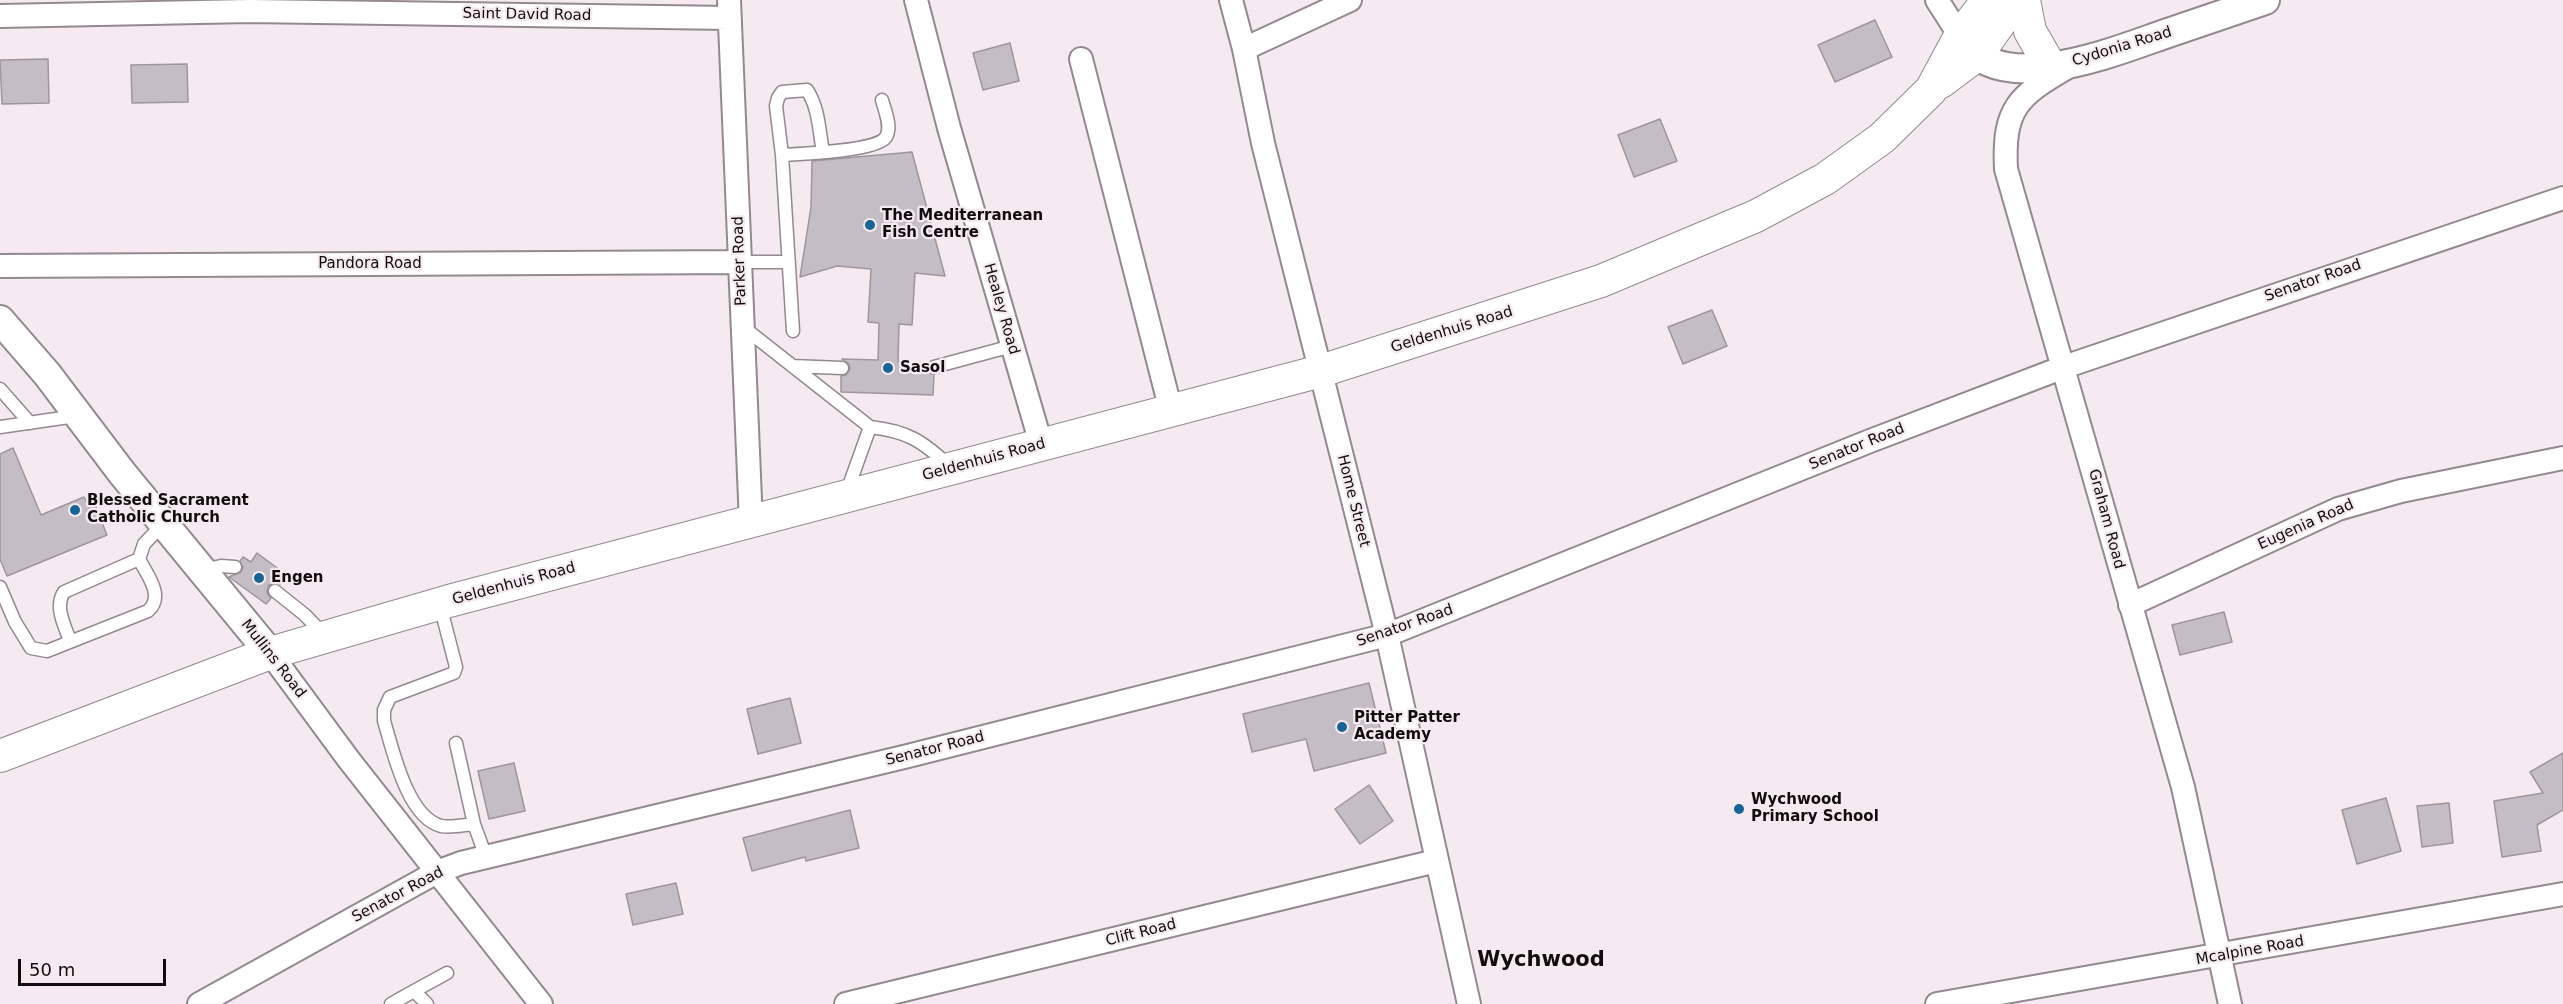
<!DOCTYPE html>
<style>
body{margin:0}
#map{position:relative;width:2563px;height:1004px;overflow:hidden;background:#f5eaef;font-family:"DejaVu Sans",sans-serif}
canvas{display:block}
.scale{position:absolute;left:18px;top:959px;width:148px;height:27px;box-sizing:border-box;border:3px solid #110d0f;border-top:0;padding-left:8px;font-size:18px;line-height:21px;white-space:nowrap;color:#110d0f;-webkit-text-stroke:4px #f5eaef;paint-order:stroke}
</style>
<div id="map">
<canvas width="2563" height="1004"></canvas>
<div class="scale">50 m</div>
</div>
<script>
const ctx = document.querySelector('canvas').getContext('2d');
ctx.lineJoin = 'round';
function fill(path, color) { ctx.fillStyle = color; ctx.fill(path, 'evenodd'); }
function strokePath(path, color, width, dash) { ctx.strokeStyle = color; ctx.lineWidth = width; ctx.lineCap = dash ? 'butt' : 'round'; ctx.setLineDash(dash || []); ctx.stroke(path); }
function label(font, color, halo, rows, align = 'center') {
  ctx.font = font + ' "DejaVu Sans",sans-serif'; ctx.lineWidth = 4.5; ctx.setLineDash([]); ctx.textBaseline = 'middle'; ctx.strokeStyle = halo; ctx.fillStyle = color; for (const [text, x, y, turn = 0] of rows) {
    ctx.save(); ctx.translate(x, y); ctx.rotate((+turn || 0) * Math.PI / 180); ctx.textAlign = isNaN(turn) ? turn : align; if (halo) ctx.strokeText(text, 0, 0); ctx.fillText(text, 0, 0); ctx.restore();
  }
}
const building = new Path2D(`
 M1875 20 1892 57 1835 82 1818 45Z
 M1010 43 1019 81 983 90 973 53Z
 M48 59 49 103 2 104 0 60Z
 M187 64 188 102 132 103 131 65Z
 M1660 119 1677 161 1634 177 1618 135Z
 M912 152 945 276 915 273 912 325 899 324 898 362 927 363 926 370 934 375 933 395 841 392V376L846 375 850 369 849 364 842 359 878 360 879 323 868 322 871 269 837 266 800 277 811 207 812 161Z
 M1712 310 1727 346 1683 364 1668 327Z
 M13 448 41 515 84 497 89 507 95 505 107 535 7 576 0 559V454Z
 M257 553 280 570 273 579 280 584 273 583 268 586 267 593 271 598 266 604 229 577 241 572 243 567 240 561 243 557 251 562Z
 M2224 612 2232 642 2180 655 2172 625Z
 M1369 683 1386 753 1314 771 1306 739 1252 752 1243 714Z
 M790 698 801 743 758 754 747 709Z
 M2563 753V810L2537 825 2541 851 2502 857 2494 801 2543 793 2530 772Z
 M514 763 525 811 489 819 478 771Z
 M1369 785 1393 821 1360 844 1335 809Z
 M2386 798 2401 851 2357 864 2342 810Z
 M2449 803 2453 843 2422 847 2417 806Z
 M850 810 859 848 806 861 805 857 752 871 743 838Z
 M676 883 683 914 633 925 626 894Z`);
fill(building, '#c5bdc5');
strokePath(building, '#9e969e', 1.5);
const service = new Path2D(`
 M782 155C800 154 878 151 886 137 892 127 885 111 882 100
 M741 262H789
 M743 327 870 427C907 431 923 441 950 467
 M793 331 782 155 776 106 778 98 782 92 807 90C819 108 819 131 823 152
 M792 366 842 368
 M934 367 1012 346
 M0 389 30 423
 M0 427 76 416
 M846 494 870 427
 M203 570 221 566 235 567
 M0 587 15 622 31 648 47 651 148 611C165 596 147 575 139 559L144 544 163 524
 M275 591 305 615 323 634
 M440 605 456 667 454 673 390 697 384 710V721C393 750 407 817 441 826 451 828 463 825 474 824L456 743
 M70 641C65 626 54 607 64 592L139 559
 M474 824 486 857
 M414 991 447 973
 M391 1004 414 991 427 1004`);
const minor = new Path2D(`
 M729 0 751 523
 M916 0 949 128 1041 444
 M1231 0 1244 49 1263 143 1387 635 1469 1004
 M1937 0 1960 36
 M0 16 250 11 729 18
 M1244 49 1350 0
 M1081 59 1171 411
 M2068 67C2018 96 2003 108 2006 169L2183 787 2230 1004
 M0 266 741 262
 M2130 605 2338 509 2401 491 2563 458
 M270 653 349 760 541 1004
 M199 1004 437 872 461 863 908 756 1387 635 1870 441 2064 367 2563 198
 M846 1004 1436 861
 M1937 1004 2563 894`);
const tertiary = new Path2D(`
 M1963 40C2001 99 2115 51 2165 34 2198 23 2232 11 2265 0
 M0 320 47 374 122 473 270 653`);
const secondary = new Path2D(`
 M2024 0 2030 31 2050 66
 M1941 82 1977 55 2016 0
 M0 756 270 653 449 601 1321 371 1601 281 1756 216 1825 179 1882 138 1931 90 1960 36 1988 0`);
strokePath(service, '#93898e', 15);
strokePath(minor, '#93898e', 26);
strokePath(tertiary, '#93898e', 32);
strokePath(secondary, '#93898e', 34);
strokePath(service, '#fff', 12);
strokePath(minor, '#fff', 22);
strokePath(tertiary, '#fff', 28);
strokePath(secondary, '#fff', 32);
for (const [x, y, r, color] of [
 [870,225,6,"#176496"],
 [888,368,6,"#176496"],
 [75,510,6,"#176496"],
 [259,578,6,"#176496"],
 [1342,727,6,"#176496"],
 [1739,809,6,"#176496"]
]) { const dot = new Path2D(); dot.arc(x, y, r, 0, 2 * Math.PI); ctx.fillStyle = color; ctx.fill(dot); strokePath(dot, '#f5eaef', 2); }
label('15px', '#110d0f', '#f5eaef', [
 ["Saint David Road",527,15,1],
 ["Cydonia Road",2122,47,-17],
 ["Parker Road",740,261,-92],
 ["Pandora Road",370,264],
 ["Senator Road",2313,281,-19],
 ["Healey Road",1001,309,74],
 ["Geldenhuis Road",1452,330,-17],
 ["Senator Road",1857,447,-22],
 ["Geldenhuis Road",984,460,-15],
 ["Home Street",1353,501,76],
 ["Graham Road",2106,519,75],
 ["Eugenia Road",2306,525,-24],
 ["Geldenhuis Road",514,584,-15],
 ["Senator Road",1405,626,-19],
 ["Mullins Road",273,659,52],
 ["Senator Road",935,749,-14],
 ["Senator Road",398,895,-28],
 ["Clift Road",1141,933,-14],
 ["Mcalpine Road",2250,951,-10]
]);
label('bold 15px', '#110d0f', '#f5eaef', [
 ["The Mediterranean",882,216],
 ["Fish Centre",882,233],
 ["Sasol",900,368],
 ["Blessed Sacrament",87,501],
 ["Catholic Church",87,518],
 ["Engen",271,578],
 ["Pitter Patter",1354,718],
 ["Academy",1354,735],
 ["Wychwood",1751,800],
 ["Primary School",1751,817]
], 'left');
label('bold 21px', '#110d0f', '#f5eaef', [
 ["Wychwood",1541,961]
]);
</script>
